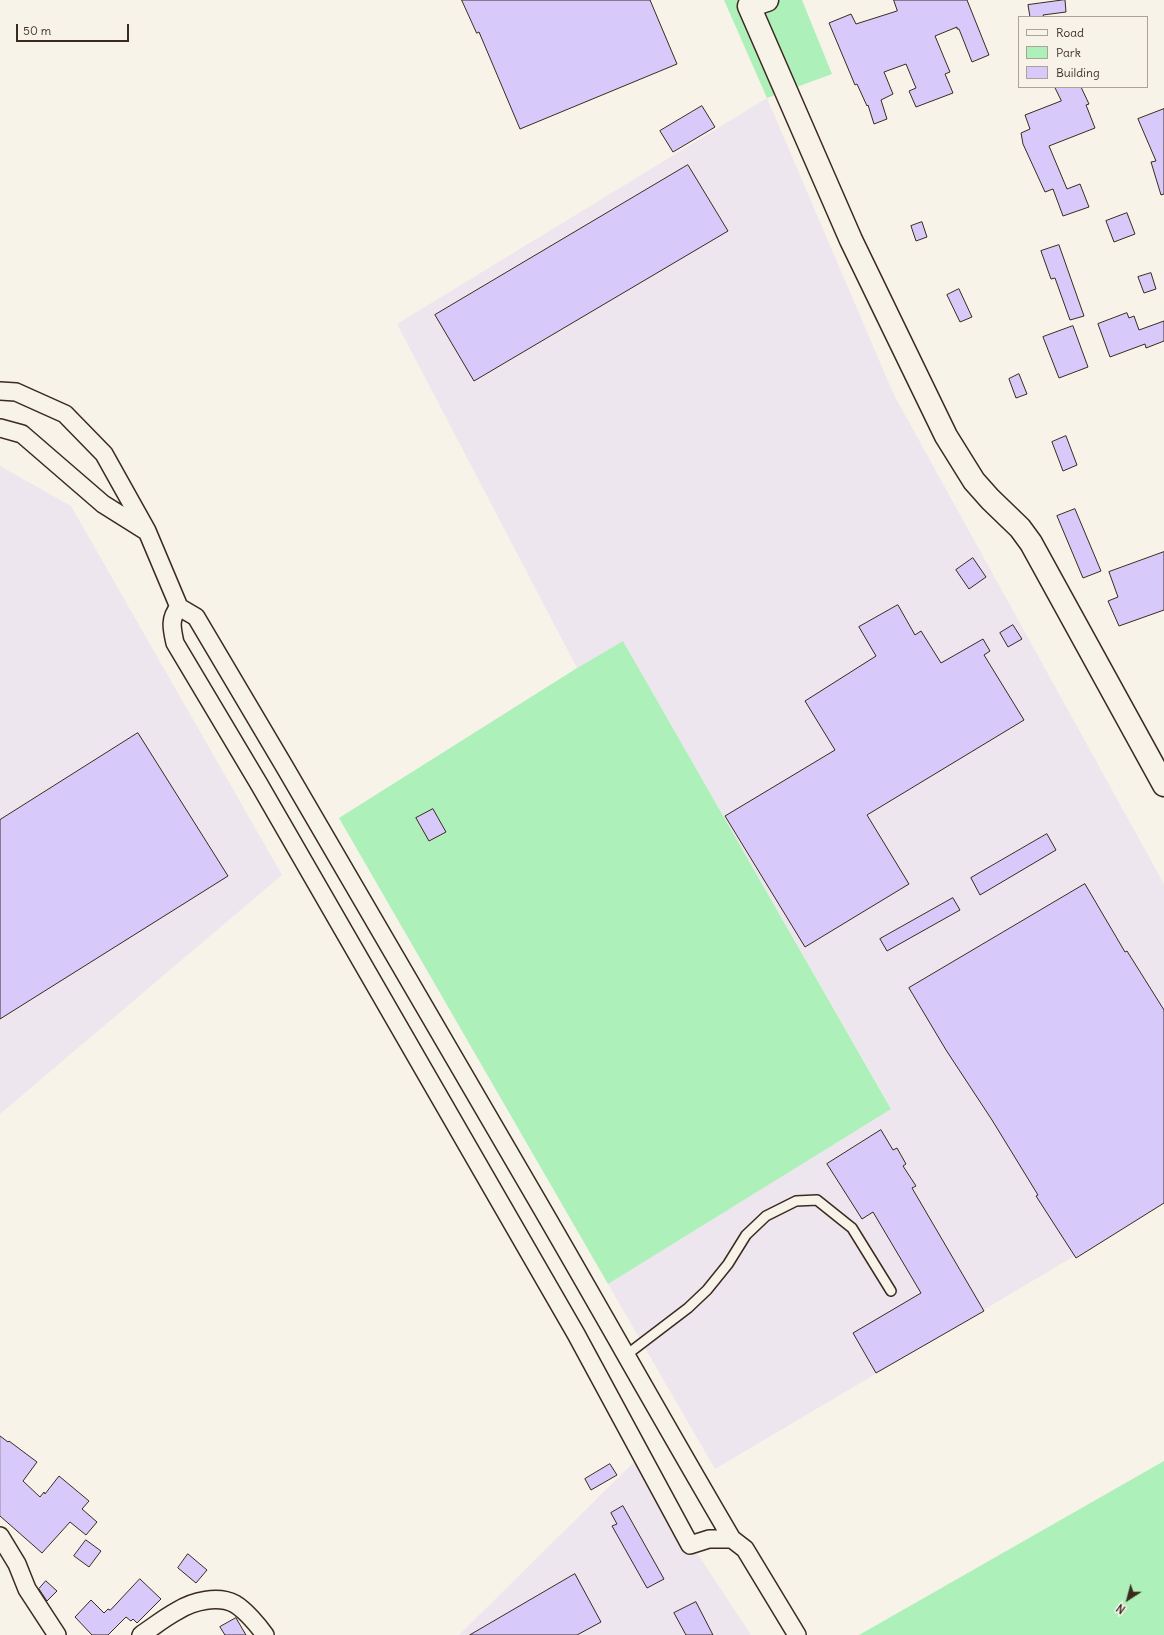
<!DOCTYPE html>
<style>
body{margin:0}
#map{position:relative;width:1164px;height:1635px;overflow:hidden;background:#f7f3e8;font-family:Delius,sans-serif}
canvas{display:block}
.legend{position:absolute;left:1018px;top:16px;width:130px;height:72px;box-sizing:border-box;background:#f7f3e8;border:1px solid #aca397;margin:0;padding:5px 7px;list-style:none;font-size:12px;color:#3b2a1e}
.legend li{display:flex;align-items:center;gap:8px;height:20px}
.legend b{width:20px;border:1px solid #aca397}
.north{position:absolute;left:1108px;top:1579px;width:40px;height:40px;-webkit-text-stroke:3px #f7f3e8;paint-order:stroke;rotate:216deg;font-size:11px;font-weight:700;line-height:16px;text-align:center;color:#3b2a1e}
.north::after{content:'';display:block;margin:auto;width:14px;height:18px;background:#3b2a1e;clip-path:polygon(50% 0,100% 100%,50% 72%,0 100%)}
.scale{position:absolute;left:16px;top:24px;width:113px;height:18px;box-sizing:border-box;border:2px solid #3b2a1e;border-top:0;padding-left:5px;font-size:12px;line-height:14px;white-space:nowrap;color:#3b2a1e;-webkit-text-stroke:3px #f7f3e8;paint-order:stroke}
</style>
<div id="map">
<canvas width="1164" height="1635"></canvas>
<ul class="legend">
<li><b style="height:5px;background:#f7f3e8"></b>Road</li>
<li><b style="height:11px;background:#adf0ba"></b>Park</li>
<li><b style="height:11px;background:#d8c9fb"></b>Building</li>
</ul>
<div class="north">N</div>
<div class="scale">50 m</div>
</div>
<script>
const ctx = document.querySelector('canvas').getContext('2d');
ctx.lineJoin = 'round';
function fill(path, color) { ctx.fillStyle = color; ctx.fill(path, 'evenodd'); }
function strokePath(path, color, width, dash) { ctx.strokeStyle = color; ctx.lineWidth = width; ctx.lineCap = dash ? 'butt' : 'round'; ctx.setLineDash(dash || []); ctx.stroke(path); }
fill(new Path2D(`
 M767 98 894 395 1164 884V1203L715 1469 608 1284 891 1108 623 641 577 668 397 324Z
 M0 466 71 506 282 875 0 1114Z
 M636 1460 751 1635H459Z`), '#eee6ee');
fill(new Path2D(`
 M724 0H802L832 74 767 98Z
 M623 641 891 1109 608 1284 339 818 577 668Z
 M1164 1461V1635H859Z`), '#adf0ba');
const building = new Path2D(`
 M462 0H650L677 64 520 129 479 32 477 33Z
 M894 0H967L989 55 972 62 959 29H957V27L935 36 950 72 945 74 953 93 916 107 909 91 916 88 906 64 884 72 893 94 881 100 887 119 874 124 868 105 867 106 857 84 855 85 829 23 851 14 856 24 897 11Z
 M1065 0 1066 12 1043 15 1044 17H1030L1028 5Z
 M1055 87H1081L1089 104 1086 105 1095 128 1049 146 1067 189 1080 184 1089 207 1063 216 1053 189 1045 192 1023 144 1021 133 1030 129 1025 115 1061 101Z
 M702 106 715 127 673 152 660 131Z
 M1164 109V194L1161 195 1151 162 1156 161 1138 119Z
 M688 165 728 231 474 381 435 315Z
 M1127 213 1135 234 1114 242 1106 221Z
 M922 222 927 237 916 241 911 226Z
 M1059 245 1084 316 1070 320 1055 278 1051 279 1041 251Z
 M1151 273 1156 289 1144 293 1138 277Z
 M959 289 972 317 960 322 947 295Z
 M1127 313 1129 318 1134 316 1139 330 1164 321V341L1146 348 1145 344 1110 357 1098 324Z
 M1073 326 1088 367 1059 378 1043 337Z
 M1019 374 1027 394 1016 398 1009 379Z
 M1066 436 1077 465 1063 471 1052 442Z
 M1075 509 1101 571 1083 578 1057 516Z
 M1164 552V610L1119 626 1108 601 1118 597 1109 572Z
 M973 558 986 577 969 589 956 570Z
 M898 605 915 635 921 631 941 663 983 639 990 651 984 655 1024 720 867 815 909 884 805 947 725 816 835 750 805 701 876 656 859 627Z
 M1013 625 1022 639 1008 647 1000 633Z
 M138 733 228 876 0 1019V820Z
 M433 809 446 832 429 841 416 818Z
 M1047 834 1056 850 980 895 971 878Z
 M1085 884 1125 952 1127 951 1164 1010V1203L1076 1258 1036 1196 1038 1195 992 1120 946 1050 909 988Z
 M953 898 960 910 887 951 880 939Z
 M881 1130 893 1150 897 1148 906 1164 903 1166 916 1186 912 1188 984 1311 876 1373 853 1333 921 1293 873 1212 862 1219 827 1164Z
 M0 1436 8 1442 9 1441 37 1462 23 1481 40 1497 44 1492 45 1494 59 1476 89 1501 82 1509 97 1522 86 1535 70 1522 42 1553 0 1516Z
 M610 1464 617 1475 591 1490 585 1479Z
 M623 1506 664 1579 647 1588 612 1526 617 1524 611 1513Z
 M86 1540 101 1551 89 1567 74 1556Z
 M188 1554 207 1570 196 1583 178 1568Z
 M575 1574 601 1622 577 1635H470Z
 M140 1579 161 1599 137 1623 133 1619 131 1621 126 1617 108 1635H92L75 1617 91 1600 104 1613 108 1609 110 1610Z
 M46 1581 57 1591 47 1601 39 1589Z
 M696 1602 713 1635H686L674 1613Z
 M236 1618 246 1635H225L220 1627Z`);
fill(building, '#d8c9fb');
strokePath(building, '#3b2a1e', 1);
const lane = new Path2D(`
 M625 1356 688 1308 707 1290 728 1264 746 1235 766 1216 796 1201 817 1200 852 1228 891 1291`);
const street = new Path2D(`
 M0 391 16 392 65 414 104 454 147 531 179 607 196 617C310 809 423 1002 534 1195 601 1310 665 1425 732 1539
 M0 428 22 434 103 504 146 531
 M179 607C169 619 172 629 175 643L259 784 576 1334 690 1545 709 1539H732L745 1549 797 1635
 M0 1536 17 1564 27 1589 57 1635
 M141 1635C153 1627 164 1618 177 1611 193 1601 218 1595 235 1604 245 1610 258 1625 265 1635`);
const secondary = new Path2D(`
 M767 0 749 6 851 240 946 436 974 481 990 499 1020 528 1031 543 1164 785`);
strokePath(lane, '#3b2a1e', 12);
strokePath(street, '#3b2a1e', 20);
strokePath(secondary, '#3b2a1e', 25);
strokePath(lane, '#f7f3e8', 9);
strokePath(street, '#f7f3e8', 17);
strokePath(secondary, '#f7f3e8', 22);
</script>
